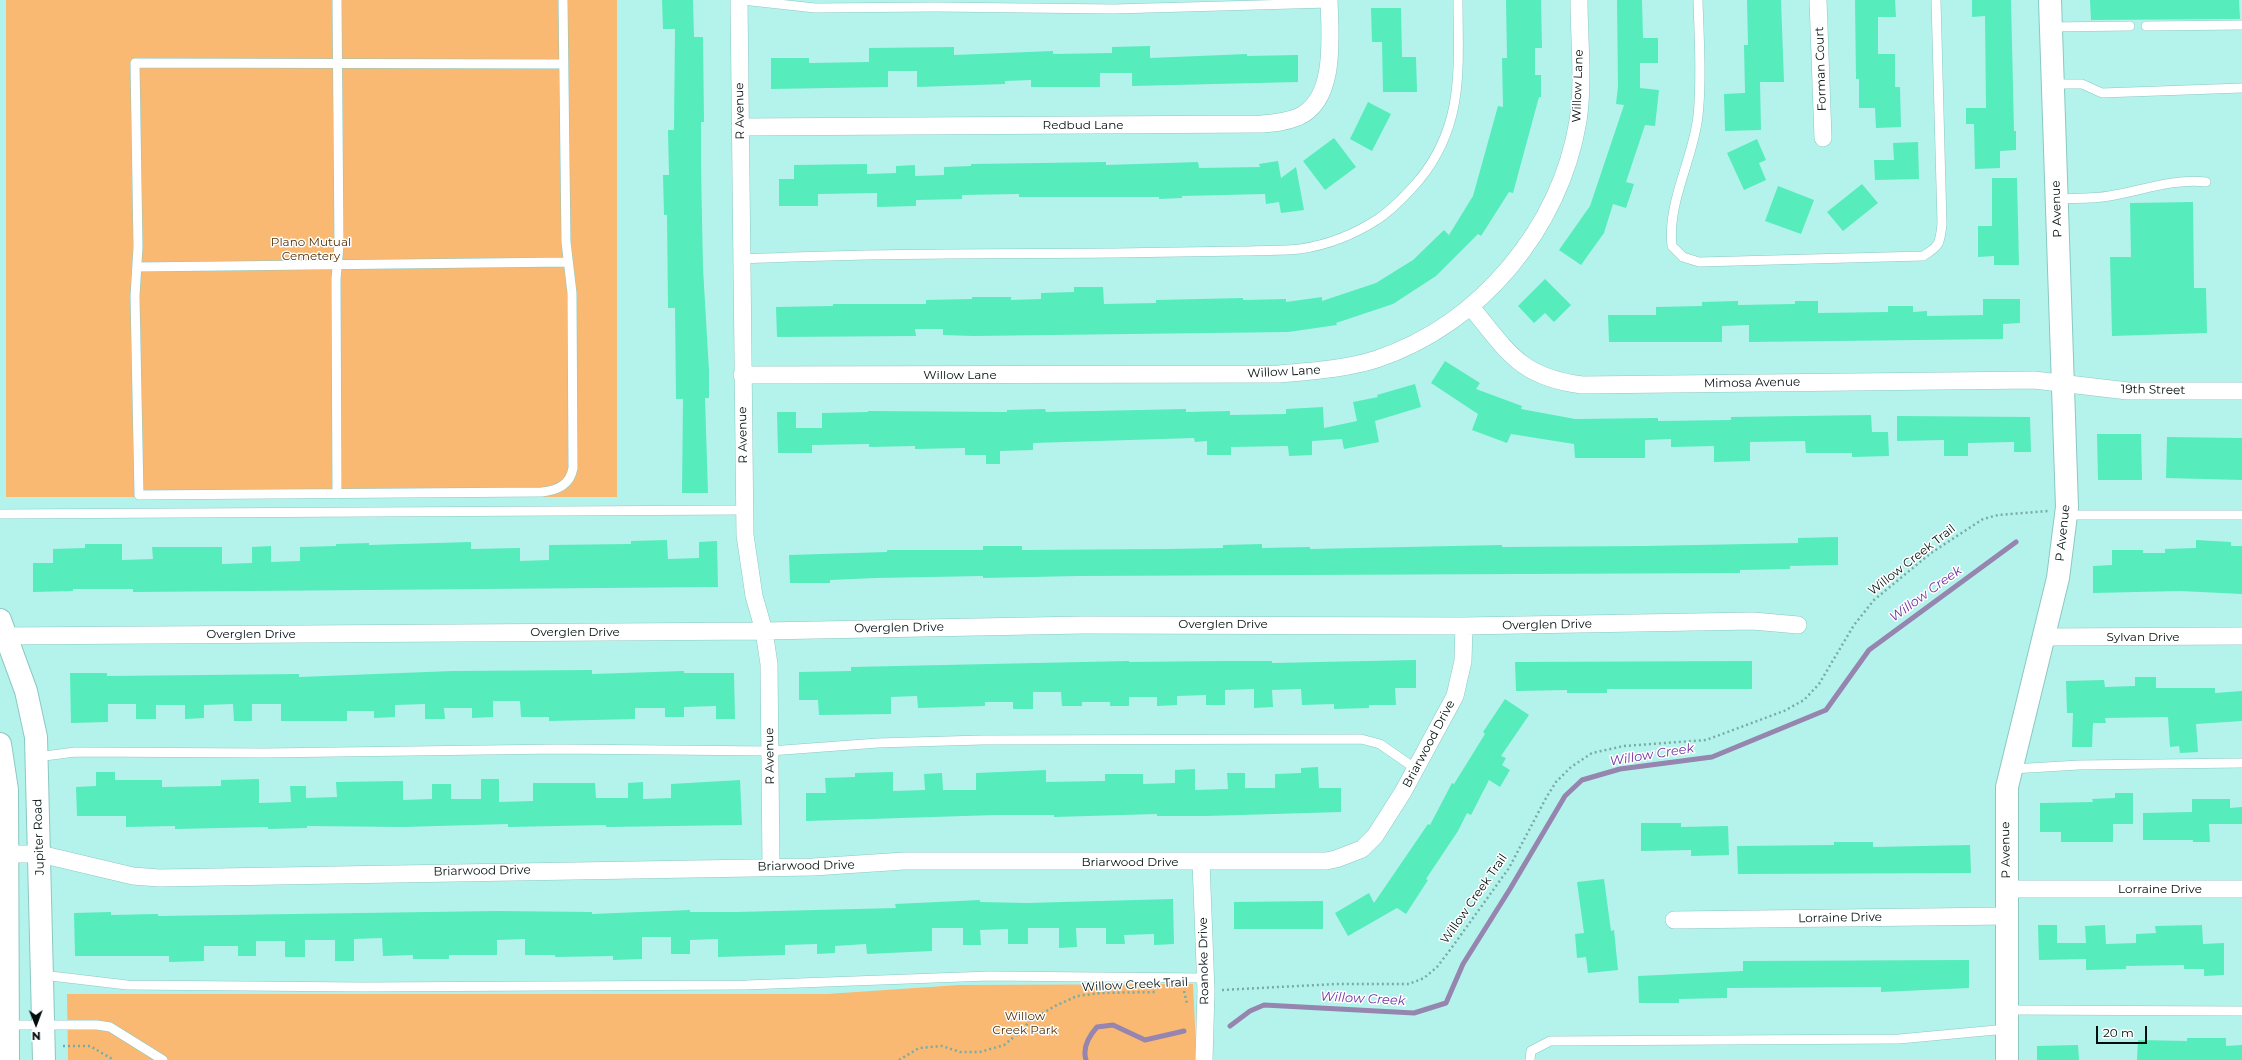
<!DOCTYPE html>
<style>
body{margin:0}
#map{position:relative;width:2242px;height:1060px;overflow:hidden;background:#b4f3ec;font-family:Montserrat,sans-serif}
canvas{display:block}
.north{position:absolute;left:16px;top:1004px;width:40px;height:40px;-webkit-text-stroke:3px #fff;paint-order:stroke;rotate:179deg;font-size:11px;font-weight:700;line-height:16px;text-align:center;color:#000f0e}
.north::after{content:'';display:block;margin:auto;width:14px;height:18px;background:#000f0e;clip-path:polygon(50% 0,100% 100%,50% 72%,0 100%)}
.scale{position:absolute;left:2096px;top:1026px;width:51px;height:18px;box-sizing:border-box;border:2px solid #000f0e;border-top:0;padding-left:5px;font-size:12px;line-height:14px;white-space:nowrap;color:#000f0e;-webkit-text-stroke:3px #fff;paint-order:stroke}
</style>
<div id="map">
<canvas width="2242" height="1060"></canvas>
<div class="north">N</div>
<div class="scale">20 m</div>
</div>
<script>
const ctx = document.querySelector('canvas').getContext('2d');
ctx.lineJoin = 'round';
function fill(path, color) { ctx.fillStyle = color; ctx.fill(path, 'evenodd'); }
function strokePath(path, color, width, dash) { ctx.strokeStyle = color; ctx.lineWidth = width; ctx.lineCap = dash ? 'butt' : 'round'; ctx.setLineDash(dash || []); ctx.stroke(path); }
function label(font, color, halo, rows, align = 'center') {
  ctx.font = font + ' Montserrat,sans-serif'; ctx.lineWidth = 3; ctx.setLineDash([]); ctx.textBaseline = 'middle'; ctx.strokeStyle = halo; ctx.fillStyle = color; for (const [text, x, y, turn = 0] of rows) {
    ctx.save(); ctx.translate(x, y); ctx.rotate((+turn || 0) * Math.PI / 180); ctx.textAlign = isNaN(turn) ? turn : align; if (halo) ctx.strokeText(text, 0, 0); ctx.fillText(text, 0, 0); ctx.restore();
  }
}
fill(new Path2D(`
 M6 0H617V497H6Z
 M1193 984 1196 1047 1195 1060H68L67 994H827L959 985Z`), '#f9b973');
strokePath(new Path2D(`
 M1230 1026 1250 1011 1264 1005 1414 1013 1446 1003 1463 964 1510 889 1565 796 1582 780 1620 769 1712 757 1826 710 1869 650 2016 542
 M1086 1060C1082 1047 1089 1036 1097 1027L1113 1025 1145 1040 1184 1031`), '#9685ae', 5);
fill(new Path2D(`
 M662 0H693L694 37H703L704 122H701V168L703 268 709 371V398H705L708 493H682L683 399H676L675 308H668L667 215H664L663 175H669L668 130H674L675 29H663Z
 M1506 0H1541L1542 48H1535V75H1541V97H1539L1513 193 1509 192 1481 236 1478 234 1436 276 1393 304 1336 323 1337 325 1288 332 973 336 943 335V329H915L916 336 777 337 776 307 833 306V304H926V300L972 299V297H1011V300L1041 299V293L1074 292V287H1103L1104 304 1156 303V300L1243 298V300L1286 299V302L1322 297V301L1376 283 1413 260 1444 230 1449 235 1473 196 1498 106 1503 107 1502 58H1507Z
 M1617 0H1642L1643 38H1658V63H1640V88L1659 90 1655 126 1645 125 1626 182 1634 184 1626 208 1613 204 1604 233 1581 265 1559 250 1590 206 1624 105 1616 104 1618 86Z
 M1747 0H1781L1784 82H1760L1761 130 1725 131 1724 94 1745 93 1744 45H1748Z
 M1855 0H1895L1896 17H1878V54H1895V87H1900L1901 127 1876 128 1875 108H1859V79H1856Z
 M1972 0H2011L2014 131H2016V150L2000 151V168L1975 169 1974 124H1966V108H1986L1985 16 1972 17Z
 M2090 0H2239L2240 19 2091 20Z
 M1371 8H1401L1402 57H1416L1417 92H1383L1382 42H1372Z
 M1150 46V58L1247 54V56L1298 55V82L1132 86V73H1100V87H1031V80L1005 81V84L917 87V71H888V87L771 89V58H809V63L869 62V48L954 47V55L1053 51V54L1112 53V47Z
 M1368 102 1391 114 1372 151 1350 139Z
 M1334 138 1356 167 1325 190 1303 161Z
 M1757 139 1766 160 1759 163 1766 180 1744 190 1727 153Z
 M1918 142 1919 179 1875 180 1874 160H1894L1893 143Z
 M1278 161 1281 178 1296 167 1304 210 1281 213 1279 202 1266 204 1265 194 1182 196V198L1159 199V197H1019V194L962 195V199L916 200V206L877 207V193L818 194V206H779V179H794V165L867 164V174L896 173V166L915 165V176L944 175V167L971 166V164L1106 162V165L1198 162 1199 168 1260 167 1259 164Z
 M1992 178H2017L2019 265H1994V256L1978 257V226H1992Z
 M1862 184 1878 203 1843 231 1827 212Z
 M1778 186 1814 200 1801 234 1765 221Z
 M2193 202 2194 288H2206L2207 333 2112 336 2110 257H2131L2130 203Z
 M1545 279 1571 305 1554 322 1545 313 1534 323 1518 306Z
 M1983 299H2020V323L2003 324V339L1749 342V325L1722 326V342H1609L1608 315H1656V307L1702 306V302L1738 301V305L1795 304V301H1818V313L1888 312V306H1913V312L1927 311V316L1983 315Z
 M1445 361 1480 383 1476 389 1522 406 1521 409 1575 419 1658 418V421L1731 420V417L1871 415 1872 432H1888L1889 456 1852 457V453H1806L1805 441 1750 442V461L1714 462V446L1671 447V439L1645 440V458H1575L1574 444 1511 434 1507 443 1472 430 1478 414 1431 383Z
 M1415 384 1421 407 1375 421 1379 442 1344 449 1342 439 1312 441V455L1289 456 1288 446 1231 447V455H1207V441L1195 442 1194 438 1033 443V450L1000 451V464H986V455H965V448L915 449V446L869 447V444L812 445V453H778L777 412H796V428H822V413L868 412V411L1007 412V410L1045 409 1046 412 1186 409V412L1230 411V415L1286 414V409L1323 407 1324 428 1357 421 1353 402 1378 397 1377 395Z
 M1897 416 2030 417 2031 452H2014V442L1968 443V456H1944V440L1897 441Z
 M2097 434H2141L2142 480H2098Z
 M2167 437 2242 438V480L2166 478Z
 M1838 537V565L1790 566V569L1740 570V573L1079 576 983 578V576L876 578 830 580V583H790L789 555 887 552V550H983V546H1022V550L1167 549 1223 548V545L1262 544V548L1310 547V549L1502 545V547L1646 546 1798 543V538Z
 M667 540 668 559 699 558V542L717 541 718 587 133 592V589H73V591L33 592V563H53V549L85 548V544H122V560L153 559 152 547H222V564L252 563V547L271 546V562L300 561V547L336 546V544L369 543V545L471 542V549L520 548V561L549 560V545L631 544V541Z
 M2196 540 2231 542V546H2242V594L2180 591 2093 593V566L2112 565V550H2143V553H2165V549L2196 548Z
 M1416 660V688H1395L1396 705H1369V708L1334 709V704L1302 705 1301 689 1272 690 1273 707 1254 708V689L1225 690V705H1206V695L1177 696V705L1157 706V697H1129V706H1110V702H1082V706H1062L1061 692H1033V709H1013V702H985V706L918 708 917 696 891 697V714L819 715 818 700H799V672L851 671V667L1129 661V662L1224 661H1272V663Z
 M1752 661V689H1607V693H1567V690L1516 691 1515 662Z
 M592 670V674L684 671V673H734L735 719H716V706L684 707V717H665V708H635V719L549 721V717H521L520 701H493V717L472 718V708H444L445 719H425V704L395 705V717L374 718V711H347V721H281V704H252V721H234L233 704 204 705V718L185 719V705H156V719H136V704H108V722L71 723 70 673H107V676L299 674V677L452 671Z
 M2135 677H2156V688H2215V693L2242 691V721L2196 724 2198 752 2180 753 2179 746 2170 747 2168 717 2105 718 2106 723H2093L2092 747H2072L2073 713H2067L2066 681 2104 680 2105 687 2135 686Z
 M1505 699 1529 715 1501 756 1506 758 1502 765 1510 770 1500 787 1489 780 1471 815 1467 813 1458 831 1426 879 1428 880 1406 914 1397 908 1348 936 1335 913 1369 893 1374 903 1428 824 1430 825 1452 783 1454 784 1485 734 1483 732Z
 M1318 767 1319 788H1341V812L1207 816H1157V814L1054 817V815H996L806 821V793H826L825 778 855 777V773L893 772V791L925 790 924 774 942 773 943 790H976V773L1046 770V782L1105 781V774H1143V784L1175 783V770L1195 769V790L1228 789 1227 773H1245V788H1275V774L1301 773V768Z
 M96 772H115V780H162V787L221 786V780L259 779V803L291 802 290 786H306V798L337 797 336 782 403 781V800L432 799V784H451V799H481V779H499V802L533 801V783H595L596 798H628V783L643 782V799L671 798V784L740 780 742 825 606 827V825L508 827V824L403 827 307 826V828L268 829V827L175 829V826L126 827V816H77L76 787 96 786Z
 M2115 793H2133V824H2113V842H2061V832H2040V803L2093 802 2092 799 2115 798Z
 M2192 799H2230V808L2242 807V824H2209L2210 842H2193V840H2143V813L2192 812Z
 M1641 823H1681V827L1728 826 1729 855 1691 856V850L1641 851Z
 M1834 842H1873V847L1970 845 1971 873 1738 874 1737 846 1834 845Z
 M1604 879 1611 931 1614 930 1618 970 1588 973 1586 957 1577 958 1575 934 1584 933 1577 882Z
 M1173 899 1174 944 1154 945V934L1124 935 1125 944H1106V928H1076L1077 947 1059 948V928H1028V944H1008V929L980 930 981 945H963V928H932V951L867 954 866 944 835 946V953L817 954V944L785 945V955L718 957V939L690 940V954H671V937H642V959L613 960V956L555 957V955H525V939L497 940V955H449V959H413V955L383 956 382 938 354 939V961H335V940H305V957H285V941H256V956H238V946H204V961L169 962V956H75L74 913 111 912V915L158 914V916L496 911 592 912V914L690 910V912H736L896 908 895 904 980 900V902L1027 903Z
 M1323 901V929H1234V902Z
 M2038 925H2057V943H2086L2085 926 2105 925 2106 944 2136 943V934L2156 933 2155 926 2202 925 2203 944 2224 943V975L2204 976V969H2184V965L2126 966V969L2086 970V959L2039 960Z
 M1969 960V988L1881 992V987L1727 988V998L1679 999V1003H1639L1638 976 1743 971V961Z
 M2187 1038H2226V1046L2242 1045V1060H2137L2138 1040 2187 1041Z
 M2078 1045 2079 1060H2037V1046Z`), '#56ecbb');
const service = new Path2D(`
 M563 0 566 242 572 293 573 468C570 485 558 490 542 492L139 495 135 296 138 247 135 63 563 64
 M742 0 815 8 936 7 1114 9 1329 3
 M1698 0C1699 38 1702 78 1698 116 1693 160 1667 202 1672 246L1683 257 1699 262 1923 256C1940 246 1940 243 1942 224L1936 0
 M2146 26 2242 25
 M2051 27 2130 26
 M2052 84H2082L2102 93 2242 88
 M2057 199C2074 198 2092 199 2109 196 2141 191 2173 178 2206 182
 M741 259C866 253 991 254 1116 253 1160 252 1203 252 1246 251 1264 250 1282 251 1300 249 1327 245 1355 234 1378 219 1394 208 1408 193 1420 179 1465 123 1458 67 1458 0
 M137 267 568 262
 M337 494 336 279 339 245 337 0
 M0 514 744 510
 M2066 515H2242
 M37 757 75 752 265 753 559 749 770 751 878 743 982 740 1361 739 1380 744 1416 769
 M2012 769 2079 765 2242 763
 M42 975 127 985 361 987 746 985 989 976 1205 978
 M2007 1010 2242 1011
 M8 1025H97L110 1027 163 1060
 M1530 1060 1531 1051 1550 1041 1899 1039 2007 1029`);
const minor = new Path2D(`
 M739 0 745 535 754 596 764 631 769 664 771 867
 M1818 0 1823 138
 M740 127 1262 124C1274 123 1286 122 1298 117 1337 100 1330 36 1329 0
 M1471 307C1508 352 1520 377 1582 385L2034 380 2128 391H2242
 M742 375 1279 374C1312 371 1346 369 1377 359 1481 324 1560 228 1578 121 1584 82 1579 39 1579 0
 M0 636 764 631 1084 625 1464 626 1753 621 1798 625
 M2044 637 2242 636
 M0 854H40L133 876 159 878 813 867 904 861H1326L1336 859 1362 849 1375 836 1403 792 1455 696 1463 661 1464 626
 M1201 862 1206 991 1204 1060
 M2006 889H2242
 M1674 920 2007 916`);
const tertiary = new Path2D(`
 M2007 1060V787L2058 578 2067 507 2050 0`);
const secondary = new Path2D(`
 M0 620 26 691 36 737 44 1060
 M0 744 7 790 8 1060`);
strokePath(service, '#8bc8c2', 10);
strokePath(minor, '#8bc8c2', 18);
strokePath(tertiary, '#8bc8c2', 24);
strokePath(secondary, '#8bc8c2', 24);
strokePath(new Path2D(`
 M1222 990 1336 984H1409L1424 978 1437 967 1450 950 1509 868 1546 798 1556 782 1571 767 1592 753 1624 746 1706 740 1784 711 1804 700 1819 684 1854 625 1874 600 1931 553 1983 519 1998 515 2048 511
 M1184 991 1187 1004
 M63 1046H90L114 1060
 M899 1060 919 1048 942 1046 960 1052H980L1004 1045 1020 1032 1031 1020 1055 1006 1077 996 1101 993 1157 992`), '#7aaaa5', 2.5, [2, 3]);
strokePath(service, '#fff', 9);
strokePath(minor, '#fff', 17);
strokePath(tertiary, '#fff', 22);
strokePath(secondary, '#fff', 22);
label('12px', '#000f0e', '#fff', [
 ["Forman Court",1821,69,-92],
 ["Willow Lane",1578,86,-88],
 ["R Avenue",740,111,-91],
 ["Redbud Lane",1083,125],
 ["P Avenue",2057,209,-92],
 ["Willow Lane",1284,372,-3],
 ["Willow Lane",960,375],
 ["Mimosa Avenue",1752,383,-1],
 ["19th Street",2153,390,1],
 ["R Avenue",743,435,-91],
 ["P Avenue",2063,533,-84],
 ["Willow Creek Trail",1912,560,-38],
 ["Overglen Drive",1223,624],
 ["Overglen Drive",1547,625,-1],
 ["Overglen Drive",899,628,-1],
 ["Overglen Drive",575,632],
 ["Overglen Drive",251,634],
 ["Sylvan Drive",2143,637],
 ["Briarwood Drive",1429,744,-62],
 ["R Avenue",770,756,-91],
 ["Jupiter Road",39,837,-92],
 ["P Avenue",2006,850,-91],
 ["Briarwood Drive",1130,862],
 ["Briarwood Drive",806,866,-1],
 ["Briarwood Drive",482,871,-1],
 ["Lorraine Drive",2160,889],
 ["Willow Creek Trail",1474,899,-55],
 ["Lorraine Drive",1840,918,-1],
 ["Roanoke Drive",1204,961,-91],
 ["Willow Creek Trail",1135,985,-3]
]);
label('12px', '#503107', '#fff', [
 ["Plano Mutual",311,242],
 ["Cemetery",311,256],
 ["Willow",1025,1016],
 ["Creek Park",1025,1030]
]);
label('italic 13px', '#7230a0', '#fff', [
 ["Willow Creek",1926,594,-36],
 ["Willow Creek",1652,755,-9],
 ["Willow Creek",1363,999,3]
]);
</script>
